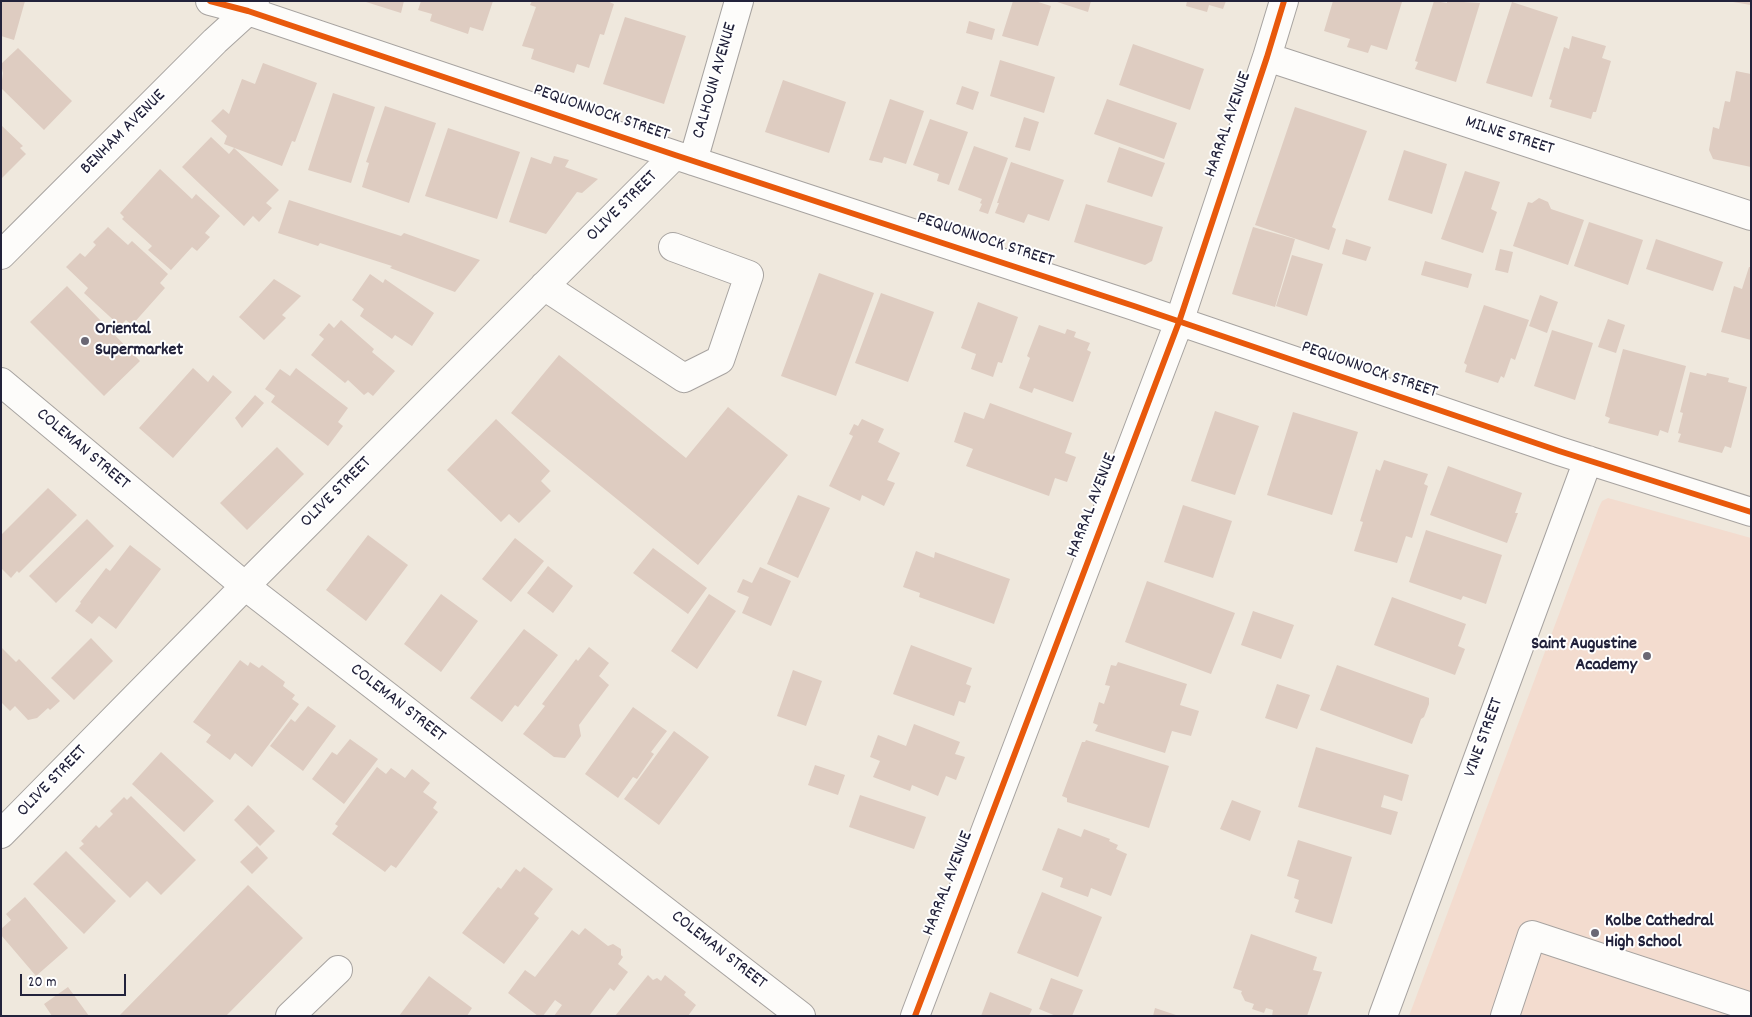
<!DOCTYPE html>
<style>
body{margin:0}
#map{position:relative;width:1752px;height:1017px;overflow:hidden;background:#efe8dd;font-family:Dekko,sans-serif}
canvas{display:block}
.frame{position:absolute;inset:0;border:2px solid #22223b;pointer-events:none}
.scale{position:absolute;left:20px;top:974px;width:106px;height:22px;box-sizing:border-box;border:2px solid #22223b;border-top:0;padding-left:6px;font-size:15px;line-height:18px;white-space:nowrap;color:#22223b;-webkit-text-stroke:4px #fff;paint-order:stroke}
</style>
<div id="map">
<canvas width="1752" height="1017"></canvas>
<div class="frame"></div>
<div class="scale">20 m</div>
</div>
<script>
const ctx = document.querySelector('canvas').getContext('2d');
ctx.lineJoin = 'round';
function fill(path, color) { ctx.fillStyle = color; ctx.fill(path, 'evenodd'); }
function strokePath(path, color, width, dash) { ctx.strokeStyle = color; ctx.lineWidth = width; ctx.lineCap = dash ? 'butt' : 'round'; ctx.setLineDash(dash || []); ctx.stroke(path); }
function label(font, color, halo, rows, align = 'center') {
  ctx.font = font + ' Dekko,sans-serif'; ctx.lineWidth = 4; ctx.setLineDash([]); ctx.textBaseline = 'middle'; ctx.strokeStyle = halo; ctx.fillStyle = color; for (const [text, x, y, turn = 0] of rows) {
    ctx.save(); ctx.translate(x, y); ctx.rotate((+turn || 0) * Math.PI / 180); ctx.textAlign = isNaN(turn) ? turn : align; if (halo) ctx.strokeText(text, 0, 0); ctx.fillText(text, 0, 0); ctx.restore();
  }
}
fill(new Path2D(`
 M1608 498 1751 538V1016H1409L1599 507 1602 501Z`), '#f3dccf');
fill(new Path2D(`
 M1 1H25L14 40 1 36Z
 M404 1 401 13 366 2V1Z
 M421 1H493L483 31 470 27 468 34 430 21 432 14 418 10Z
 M532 1H607L614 4 604 35 600 34 589 68 577 64 574 73 531 59 534 49 522 46 536 7 530 5Z
 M1013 1H1035L1051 6 1038 46 1002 36Z
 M1054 1H1091L1088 12Z
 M1187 1H1226L1223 9 1209 5 1207 12 1186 6Z
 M1333 1 1402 2 1387 50 1371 45 1368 53 1347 47 1350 39 1324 31Z
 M1434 1 1447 3V1L1480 3 1456 82 1415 69 1418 62 1415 61Z
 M1733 1H1751V5L1733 2Z
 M1512 2 1558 17 1532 97 1486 83Z
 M625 17 686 36 664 104 603 84Z
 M969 21 995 29 992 40 966 33Z
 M1572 36 1606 46 1602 58 1611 61 1596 112H1593L1591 119 1550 107 1552 100 1549 99 1564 47 1569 49Z
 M1133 44 1204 69 1190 110 1119 85Z
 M18 48 72 101 44 130 1 88 3 73 1 64Z
 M1000 60 1055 77 1044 113 990 96Z
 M263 63 317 83 295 142 292 141 282 166 224 144 227 136 211 121 223 109 229 114 242 79 255 84Z
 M1736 71 1751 74V167L1713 159 1709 150 1713 127 1719 129 1725 101 1730 102Z
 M783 80 846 102 829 153 765 132Z
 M962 86 979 92 973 110 956 104Z
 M333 93 375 107 351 183 308 170Z
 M890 99 924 111 906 164 884 157 882 163 869 160Z
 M1107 99 1177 123 1164 159 1094 134Z
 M385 106 436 123 409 203 362 187 369 163 366 162Z
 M1295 107 1367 131 1332 227 1336 229 1329 250 1255 225Z
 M1024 117 1039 122 1030 151 1015 147Z
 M930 119 968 132 949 185 937 181 939 174 913 165Z
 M1 125 23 146 20 148 26 154 1 179Z
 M448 128 520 152 497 219 425 196Z
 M211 137 229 154 234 148 279 190 266 203 272 208 259 222 253 216 244 226 182 167Z
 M974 146 1008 158 988 214 979 211 982 204 980 203 982 199 958 190Z
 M1119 147 1165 163 1152 197 1107 182Z
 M1404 150 1447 164 1432 214 1388 200Z
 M554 156 569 160 565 167 598 179 582 193 577 192 546 234 509 222 531 157 551 164Z
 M1011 162 1064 180 1049 221 1028 214 1024 223 995 213 999 203H997Z
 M160 169 192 199 196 194 220 216 205 233 210 237 197 251 192 247 171 270 148 250 152 246 122 219 124 217 120 213Z
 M1465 171 1500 182 1491 209 1497 212 1483 253 1441 239Z
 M1539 198 1548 202 1551 209 1584 220 1568 265 1513 246 1528 202 1532 203Z
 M289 200 401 236 404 233 480 260 455 292 390 268 392 266 320 243 318 246 278 233Z
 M1086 204 1163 227 1152 261 1145 265 1074 242Z
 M1589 222 1643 240 1628 285 1574 266Z
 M108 227 128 245 132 241 168 274 160 283 165 288 132 325 126 320 120 326 84 293 88 288 66 267 80 253 85 257 96 245 93 242Z
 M1253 227 1295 239 1275 307 1232 294Z
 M1346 239 1371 247 1366 261 1342 254Z
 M1656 239 1723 262 1713 291 1646 269Z
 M1500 249 1513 252 1508 273 1495 270Z
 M1292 255 1323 264 1307 316 1276 306Z
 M1425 261 1472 274 1468 288 1421 275Z
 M1749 267H1751V340L1721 332 1734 286 1742 289Z
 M819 273 874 293 836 396 781 376Z
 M370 274 383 283 385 279 434 313 412 346 395 335 392 339 360 316 364 309 352 300Z
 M274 279 301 296 282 315 286 318 264 340 239 317Z
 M67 286 140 361 104 396 30 322Z
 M881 293 934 312 908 382 855 363Z
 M1540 295 1558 302 1547 333 1529 326Z
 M978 302 1018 317 1002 363 998 362 993 377 971 369 976 354 961 348Z
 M1484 305 1529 320 1515 360 1511 358 1504 378 1501 376 1498 383 1465 372 1467 365 1464 363Z
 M1608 319 1625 325 1616 353 1598 347Z
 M341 320 374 349 372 352 395 371 373 396 368 392 364 395 348 380 345 383 311 355 324 339 319 335 329 323 334 328Z
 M1039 325 1065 334 1067 329 1076 332 1074 337 1090 343 1087 350 1091 352 1073 402 1034 388 1032 393 1019 388 1030 358 1027 356Z
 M1552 330 1593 343 1575 400 1534 386Z
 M1623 349 1686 366 1668 433 1660 430 1658 436 1608 423 1610 418 1605 416Z
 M559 355 686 458 728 407 788 455 698 565 511 413Z
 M193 368 208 382 213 375 232 392 173 458 139 428Z
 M296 368 348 408 338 422 343 426 328 446 271 402 275 396 265 389 280 369 290 376Z
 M1690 372 1706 376 1707 373 1729 378 1728 382 1747 387 1731 448 1725 446 1722 453 1678 442 1681 434 1678 433 1683 413 1680 412Z
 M255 395 264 403 242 428 235 418Z
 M990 403 1072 433 1065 453 1076 457 1067 482 1055 478 1049 496 966 466 973 449 954 442 964 412 984 419Z
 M1215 411 1259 426 1235 495 1191 481Z
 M1293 412 1358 432 1332 515 1267 495Z
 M496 419 550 471 541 481 551 491 519 523 509 514 501 522 447 470Z
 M862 419 884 429 878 442 900 453 887 480 895 483 884 506 862 495 860 501 829 486 853 436 849 434 854 424 858 426Z
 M277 447 304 474 247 530 220 503Z
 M1384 460 1428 474 1424 484 1428 486 1412 538 1406 536 1397 563 1354 551 1363 522 1360 521 1376 469 1380 471Z
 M1448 466 1522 493 1515 513H1518L1507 543 1430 515Z
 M48 488 77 515 19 573 17 571 11 578 1 568V535Z
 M798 495 830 508 798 578 767 564Z
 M1183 505 1232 521 1213 578 1164 562Z
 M87 519 114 546 56 603 29 576Z
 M1426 530 1502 555 1486 604 1463 596 1461 600 1409 582Z
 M368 535 408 565 366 621 326 590Z
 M515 538 544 561 511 602 482 579Z
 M130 545 161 569 116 629 99 616 92 624 75 611 81 603 80 602 106 568 110 571Z
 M653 548 707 588 688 614 633 573Z
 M916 551 934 558 935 552 1010 579 994 624 919 597 920 593 903 587Z
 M548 566 573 586 553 613 527 593Z
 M760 567 791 581 771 626 742 613 749 597 737 592 743 579 752 583Z
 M1147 581 1235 613 1211 674 1125 642Z
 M441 594 478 621 441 672 404 644Z
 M709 594 736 611 697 669 671 651Z
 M1392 597 1466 624 1458 646 1465 649 1455 675 1374 645Z
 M1253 611 1294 625 1281 659 1241 645Z
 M524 629 558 655 518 707 515 705 502 722 470 698Z
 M91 638 113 661 74 700 51 678Z
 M911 645 972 668 966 684 971 686 965 703 959 701 954 716 893 694Z
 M1 647 16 662 19 659 60 701 50 710 48 708 37 718 28 720 15 706 10 711 1 702Z
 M589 647 609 663 599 676 609 685 579 725 581 736 565 758 554 757 523 734 545 706 542 704 576 659 578 661Z
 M240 660 248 666 250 662 259 668 262 665 285 682 283 686 295 695 292 699 299 704 252 767 235 753 230 760 206 742 211 735 193 722Z
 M1118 662 1187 684 1180 705 1199 711 1191 736 1172 731 1165 753 1095 731 1098 725 1093 723 1099 702 1104 704 1110 686 1105 685 1111 665 1116 666Z
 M1337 665 1429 698V704L1424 717 1421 719 1412 744 1320 710Z
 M793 670 822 681 806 726 777 716Z
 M1277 684 1310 695 1297 729 1265 718Z
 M308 706 336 726 303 771 270 746 291 719 295 722Z
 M633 707 667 731 651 752 654 754 637 779 633 777 618 798 585 774Z
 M914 724 960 742 955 754 965 757 956 780 946 776 938 796 912 785 910 791 873 777 880 761 870 757 878 735 906 746Z
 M674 731 709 757 659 825 624 799Z
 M350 739 378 759 344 804 312 779 332 752 337 755Z
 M1086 740 1169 766 1149 828 1067 802V798L1062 796 1082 742H1085Z
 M1316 747 1409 775 1402 801 1384 795 1381 807 1398 812 1391 835 1298 807Z
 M161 752 214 801 184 832 132 784Z
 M815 765 845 775 838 795 808 785Z
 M377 767 386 774 391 768 405 778 412 769 430 783 423 792 437 802 433 808 438 812 396 868 391 865 385 872 332 834 338 826 335 824Z
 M860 795 926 817 914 849 849 827Z
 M131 796 196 860 161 895 147 881 130 898 79 848 84 844 81 841 96 825 99 828 113 814 110 811 124 797 127 800Z
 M1232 800 1261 811 1250 841 1220 829Z
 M248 805 275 831 260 846 234 820Z
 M1058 828 1081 837 1084 829 1110 839 1109 841 1118 845 1116 849 1127 854 1111 896 1091 888 1088 897 1060 887 1063 878 1042 870Z
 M1298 840 1352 857 1332 924 1295 912 1299 900 1294 898 1299 880 1287 876Z
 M257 846 268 858 252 874 240 862Z
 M66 851 116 901 84 934 33 884Z
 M524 867 553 889 534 914 539 918 504 964 462 933 498 887 501 889 516 869 520 872Z
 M248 885 303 938 226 1016H119Z
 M1042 892 1102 917 1078 977 1017 953Z
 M25 897 68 948 36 976 1 935V929L11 920 6 914Z
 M585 928 608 946 613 944 621 949V955L623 957 618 964 628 972 614 991 610 988 589 1016H554L562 1005 555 1000 543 1016H538L508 993 525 970 535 977 572 930 579 935Z
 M1251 934 1317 957 1313 970 1322 972 1307 1016H1272L1273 1010 1266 1008 1264 1013 1252 1009 1254 1004 1245 1001 1241 993 1242 991 1233 988Z
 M648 975 653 980 657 978 661 981 665 975 686 992 684 995 696 1005 688 1016H615Z
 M429 976 472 1008 467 1016H399Z
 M1051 978 1083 990 1072 1016H1056L1039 1009Z
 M68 987 89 1016H52L44 1004Z
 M990 992 1032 1009 1029 1016H981Z
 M1155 1008 1176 1015V1016H1153Z`), '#deccc1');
const minor = new Path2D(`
 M210 1 248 11 675 155 1134 306 1559 451 1751 512
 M1267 57 1751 216
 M693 161 739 1
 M1 255 215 41 248 11 255 1
 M544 286 684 378 720 360 749 275 673 247
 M1 382 245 586 801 1016
 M1 834 245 586 675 155
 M290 1016 338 970
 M915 1016 1179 322 1267 57 1284 1
 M1383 1016 1588 460
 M1505 1016 1532 935 1751 1007`);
strokePath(minor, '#a7a3a0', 30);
strokePath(minor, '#fdfcfa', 28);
strokePath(new Path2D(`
 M210 1 248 11 675 155 1134 306 1559 451 1751 512
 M915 1016 1179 322 1267 57 1284 1`), '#e8590c', 6);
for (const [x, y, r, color] of [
 [85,341,5,"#6a6774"],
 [1647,656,5,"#6a6774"],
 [1595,933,5,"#6a6774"]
]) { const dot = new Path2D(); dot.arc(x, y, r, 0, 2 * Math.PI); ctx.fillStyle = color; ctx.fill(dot); strokePath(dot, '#fff', 2); }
label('18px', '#22223b', '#fff', [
 ["CALHOUN AVENUE",716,81,-74],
 ["PEQUONNOCK STREET",601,114,19],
 ["HARRAL AVENUE",1229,125,-71],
 ["BENHAM AVENUE",124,133,-45],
 ["MILNE STREET",1509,137,18],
 ["OLIVE STREET",623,207,-45],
 ["PEQUONNOCK STREET",985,241,18],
 ["PEQUONNOCK STREET",1369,371,19],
 ["COLEMAN STREET",82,450,40],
 ["OLIVE STREET",337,493,-45],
 ["HARRAL AVENUE",1093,506,-69],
 ["COLEMAN STREET",397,704,38],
 ["VINE STREET",1485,738,-70],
 ["OLIVE STREET",53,782,-46],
 ["HARRAL AVENUE",949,884,-69],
 ["COLEMAN STREET",718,951,38]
]);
label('bold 18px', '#22223b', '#fff', [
 ["Oriental",95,331],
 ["Supermarket",95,352],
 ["Saint Augustine",1637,646,"right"],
 ["Academy",1637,667,"right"],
 ["Kolbe Cathedral",1605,923],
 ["High School",1605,944]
], 'left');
</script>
